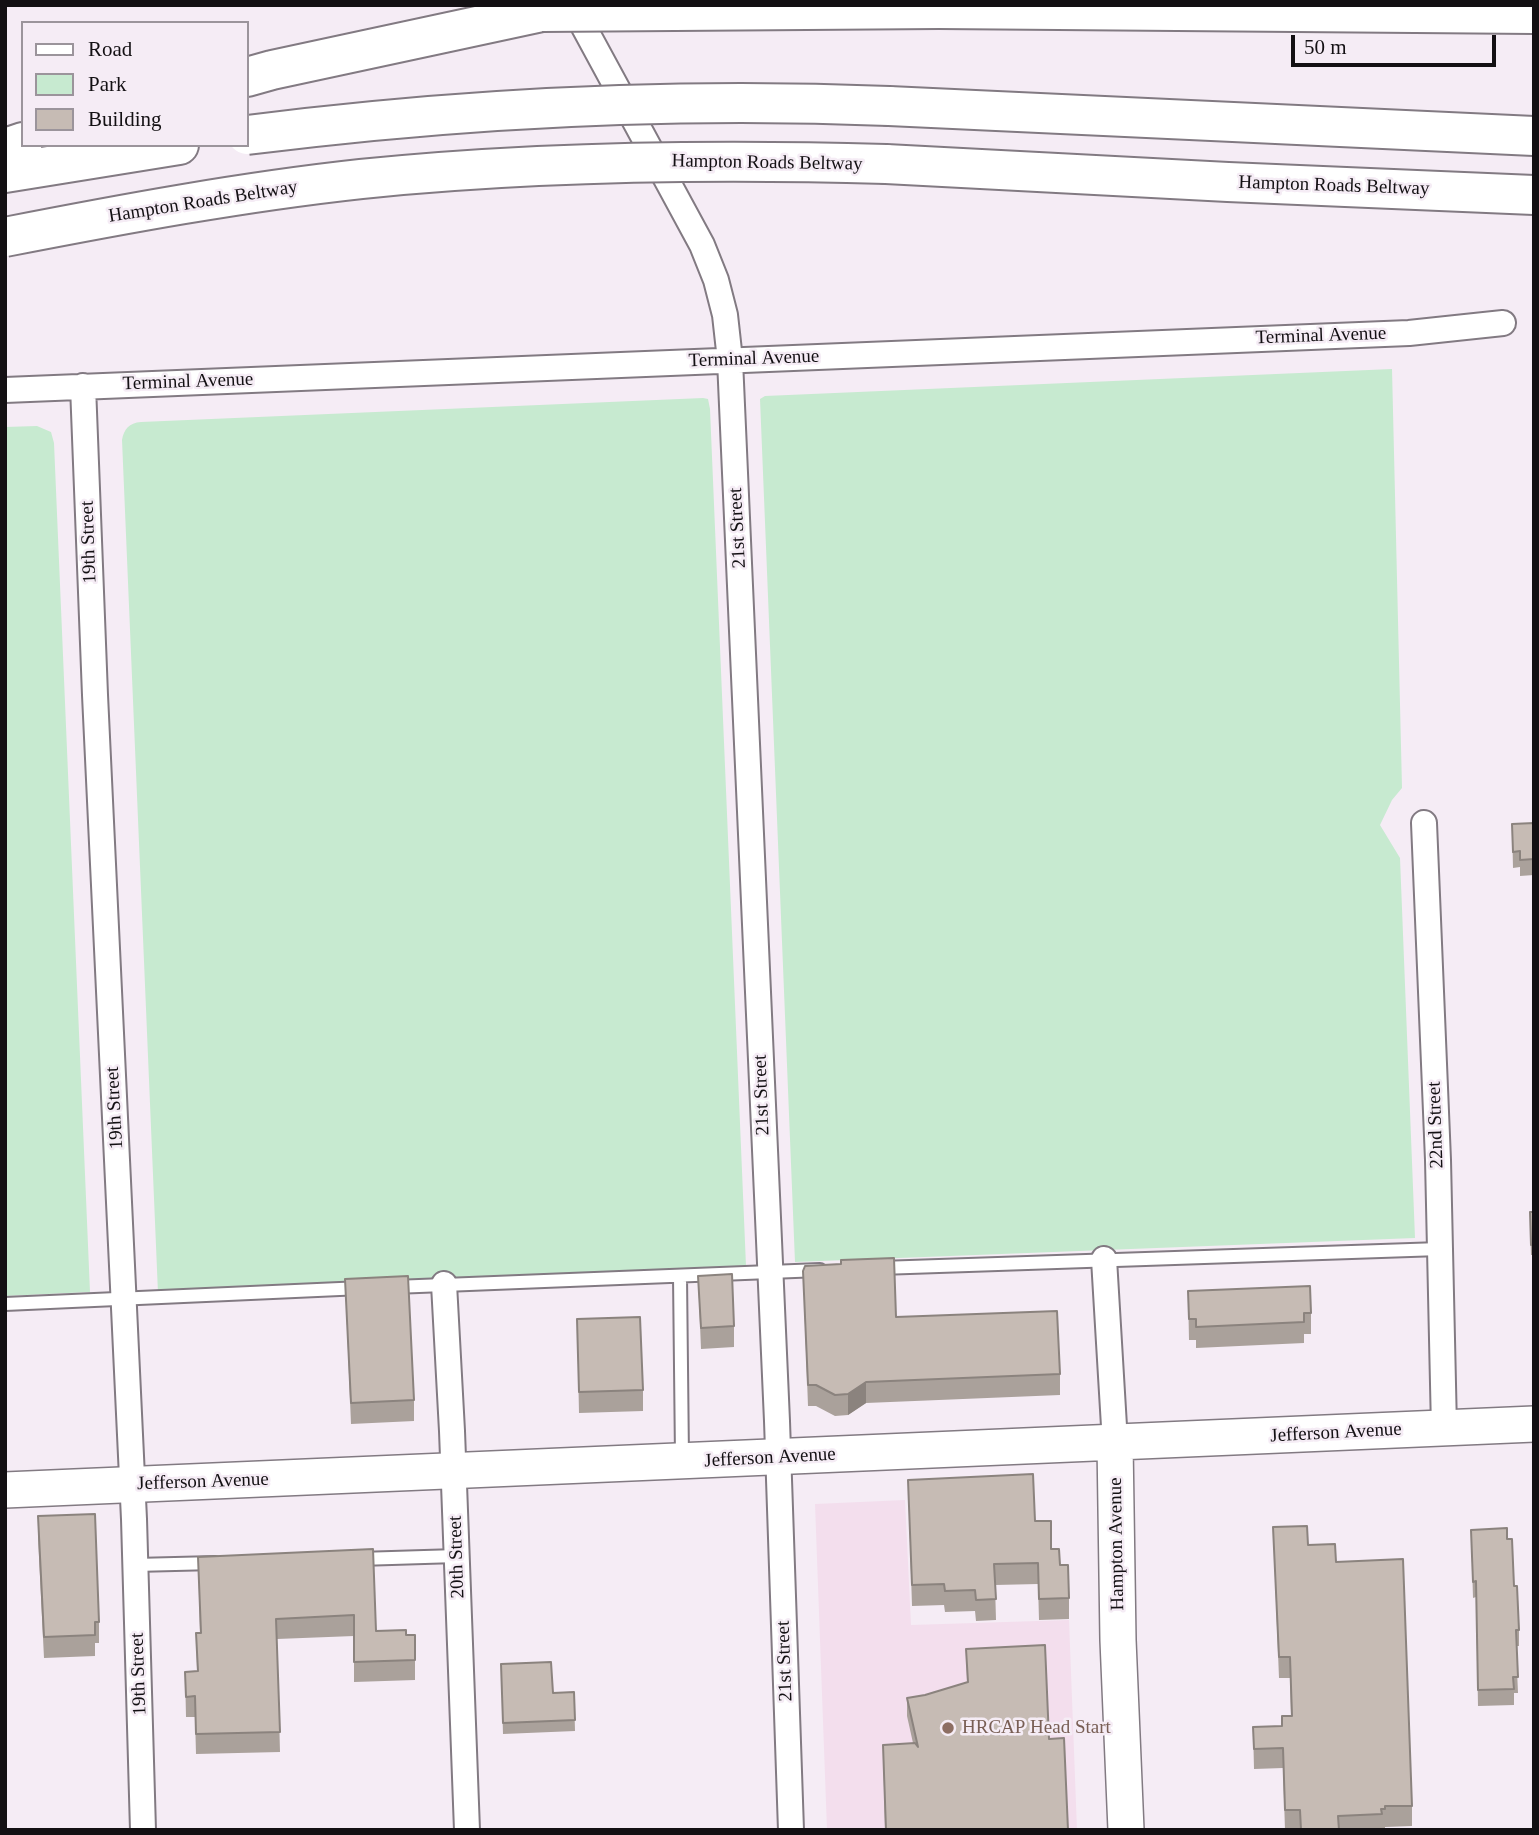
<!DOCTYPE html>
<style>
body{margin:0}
#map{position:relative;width:1539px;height:1835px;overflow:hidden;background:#f5ecf5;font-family:Georgia,serif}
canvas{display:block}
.frame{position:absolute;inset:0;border:7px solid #131013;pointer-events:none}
.legend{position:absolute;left:21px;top:21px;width:228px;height:126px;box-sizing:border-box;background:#f5ecf5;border:2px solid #9b949b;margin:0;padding:9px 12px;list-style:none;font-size:21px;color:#131013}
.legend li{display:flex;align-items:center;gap:14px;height:35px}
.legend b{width:35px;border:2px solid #9b949b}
.scale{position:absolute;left:1291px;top:35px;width:205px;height:32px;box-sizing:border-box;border:4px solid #131013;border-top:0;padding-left:9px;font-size:21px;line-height:24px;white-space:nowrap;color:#131013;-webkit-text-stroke:5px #f5ecf5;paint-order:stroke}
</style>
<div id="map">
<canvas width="1539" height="1835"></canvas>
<div class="frame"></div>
<ul class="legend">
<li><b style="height:9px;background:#fff"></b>Road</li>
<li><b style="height:19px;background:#c7ead0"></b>Park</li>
<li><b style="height:19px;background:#c6bbb4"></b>Building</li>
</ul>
<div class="scale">50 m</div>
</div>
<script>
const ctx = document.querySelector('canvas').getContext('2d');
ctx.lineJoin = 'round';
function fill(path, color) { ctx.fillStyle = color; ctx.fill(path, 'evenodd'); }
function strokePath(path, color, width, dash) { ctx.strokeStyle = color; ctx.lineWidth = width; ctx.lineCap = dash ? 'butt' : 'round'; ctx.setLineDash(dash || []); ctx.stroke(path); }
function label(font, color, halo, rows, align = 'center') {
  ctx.font = font + ' Georgia,serif'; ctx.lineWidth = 5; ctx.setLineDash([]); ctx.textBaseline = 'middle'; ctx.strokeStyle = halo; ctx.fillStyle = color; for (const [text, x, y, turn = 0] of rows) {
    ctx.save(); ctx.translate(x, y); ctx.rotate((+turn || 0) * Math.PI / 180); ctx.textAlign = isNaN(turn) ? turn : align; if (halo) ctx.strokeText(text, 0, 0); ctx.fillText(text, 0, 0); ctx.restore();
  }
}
fill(new Path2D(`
 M905 1500 911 1625 1069 1620 1077 1830H827L815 1504Z`), '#f3deed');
fill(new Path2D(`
 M1392 369 1402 788 1392 800 1380 825 1400 858 1415 1238 795 1262 760 399 765 396Z
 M703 398 708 399 710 409 746 1266 158 1293 122 440C124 429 129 423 141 422Z
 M37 426 51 432 54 443 90 1292 5 1296V427Z`), '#c7ead0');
const lane = new Path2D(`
 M880 1268 1440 1249
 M680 1276 682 1458
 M394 1287 820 1270
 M5 1304 362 1288
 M359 1559 457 1556
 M135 1565 215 1563`);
const street = new Path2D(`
 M572 5 702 245 716 280 725 315 730 360 777 1421 791 1830
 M83 386 95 695 134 1519 143 1830
 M5 390 1409 333 1503 323
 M1424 823 1438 1160 1444 1428
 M1104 1259 1115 1443
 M444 1284 452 1431 467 1830`);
const secondary = new Path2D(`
 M1115 1443 1118 1640 1126 1830
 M5 1490 1534 1424`);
const highway = new Path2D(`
 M939 9 1534 14
 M247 77 272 70 542 12
 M889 106 1534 136
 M5 148 23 142
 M886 164 1228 182 1534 195
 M5 173 179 145`);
strokePath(lane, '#827a82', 16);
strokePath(street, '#827a82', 28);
strokePath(secondary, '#827a82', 38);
strokePath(highway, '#827a82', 42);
strokePath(lane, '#fff', 12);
strokePath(street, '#fff', 24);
strokePath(secondary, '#fff', 35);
strokePath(highway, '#fff', 38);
const highwayBridge = new Path2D(`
 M542 12 939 9
 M247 135C460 108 674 97 889 106
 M5 237C123 214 242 192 361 179 536 161 711 159 886 164`);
strokePath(highwayBridge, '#827a82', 42, []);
strokePath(highwayBridge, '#fff', 38);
fill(new Path2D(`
 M1534 823V875L1520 876V867L1513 868 1512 824Z
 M1534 1212V1255H1531L1530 1223Z
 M803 1271 896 1317 1060 1374V1395L866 1403 848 1415 835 1416 816 1406H808Z
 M698 1276 734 1326V1347L701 1349Z
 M345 1279 414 1400V1421L351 1424Z
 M1188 1291 1311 1313V1334H1304V1343L1196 1348V1340H1189Z
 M577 1319 643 1390V1411L579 1413Z
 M908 1480 1035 1521 1060 1565 1069 1598V1619L1039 1620 1038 1584 995 1585 996 1620 976 1621 975 1611 945 1612 944 1605 912 1606Z
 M38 1516 99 1622V1643H95V1656L44 1658 38 1537Z
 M1273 1527 1308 1545 1336 1562 1412 1806V1826L1385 1827V1829L1382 1830H1285L1283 1768 1254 1769 1253 1727 1282 1726V1716H1291L1290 1678H1279Z
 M1471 1530 1507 1539 1519 1630V1646H1516L1518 1693H1514V1705L1478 1706 1476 1597 1473 1598Z
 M373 1549 376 1631 406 1635H415V1680L354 1682V1636L277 1639 280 1752 196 1754 195 1717H186L185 1672 197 1671 196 1633H200L198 1557Z
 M966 1649 1049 1739 1068 1830H885L883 1745 913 1743 907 1716V1698L925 1695 967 1682Z
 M501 1664 553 1693 574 1692 575 1731 503 1734Z`), '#aaa19b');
fill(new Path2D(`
 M866 1382V1403L848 1415V1394Z`), '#8b837e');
const building = new Path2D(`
 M1534 823V859L1520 860V851L1513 852 1512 824Z
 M1530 1212H1534V1245H1531Z
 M894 1258 896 1317 1057 1311 1060 1374 866 1382 848 1394 835 1395 816 1385H808L803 1271 805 1266 841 1264V1260Z
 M732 1274 734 1326 701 1328 698 1276Z
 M408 1276 414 1400 351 1403 345 1279Z
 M1310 1286 1311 1313H1304V1322L1196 1327V1319H1189L1188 1291Z
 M640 1317 643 1390 579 1392 577 1319Z
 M1033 1474 1035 1521H1051V1549H1059L1060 1565H1068L1069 1598 1039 1599 1038 1563 994 1564 996 1599 976 1600 975 1590 945 1591 944 1584 912 1585 908 1480Z
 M95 1514 99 1622H95V1635L44 1637 38 1516Z
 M1307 1526 1308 1545 1335 1544 1336 1562 1403 1559 1412 1806H1385V1809H1381L1382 1814 1338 1816 1339 1830H1301L1300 1810H1285L1283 1748 1254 1749 1253 1727 1282 1726V1716H1292L1290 1657H1279L1273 1527Z
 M1507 1528V1539H1512L1514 1586H1517L1519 1630H1516L1518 1677H1513L1514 1689 1478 1690 1476 1581 1473 1582 1471 1530Z
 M373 1549 376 1631 406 1630V1635H415V1660L354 1662V1615L276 1619 280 1732 196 1734 195 1696 186 1697 185 1672 198 1671 196 1633H201L198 1557Z
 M1045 1645 1049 1739 1064 1738 1068 1830H886L883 1745 915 1743 918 1747 907 1698 925 1695 968 1682 966 1649Z
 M551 1662 553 1693 574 1692 575 1720 503 1723 501 1664Z`);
fill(building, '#c6bbb4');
strokePath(building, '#8b837e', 2);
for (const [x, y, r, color] of [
 [948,1728,7,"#8d6e63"]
]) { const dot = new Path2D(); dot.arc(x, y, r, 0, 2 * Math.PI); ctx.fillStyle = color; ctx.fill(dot); strokePath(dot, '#f5ecf5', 2.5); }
label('19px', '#131013', '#f5ecf5', [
 ["Hampton Roads Beltway",767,163,1],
 ["Hampton Roads Beltway",1334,186,2],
 ["Hampton Roads Beltway",203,202,-9],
 ["Terminal Avenue",1321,336,-2],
 ["Terminal Avenue",754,359,-2],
 ["Terminal Avenue",188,382,-2],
 ["21st Street",738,528,-93],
 ["19th Street",89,542,-92],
 ["21st Street",762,1095,-92],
 ["19th Street",115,1108,-93],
 ["22nd Street",1436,1125,-92],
 ["Jefferson Avenue",1336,1433,-3],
 ["Jefferson Avenue",770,1458,-3],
 ["Jefferson Avenue",203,1482,-2],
 ["Hampton Avenue",1117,1544,-91],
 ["20th Street",457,1557,-92],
 ["21st Street",785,1661,-92],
 ["19th Street",139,1674,-92]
]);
label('19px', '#785e54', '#f5ecf5', [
 ["HRCAP Head Start",962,1728]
], 'left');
</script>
